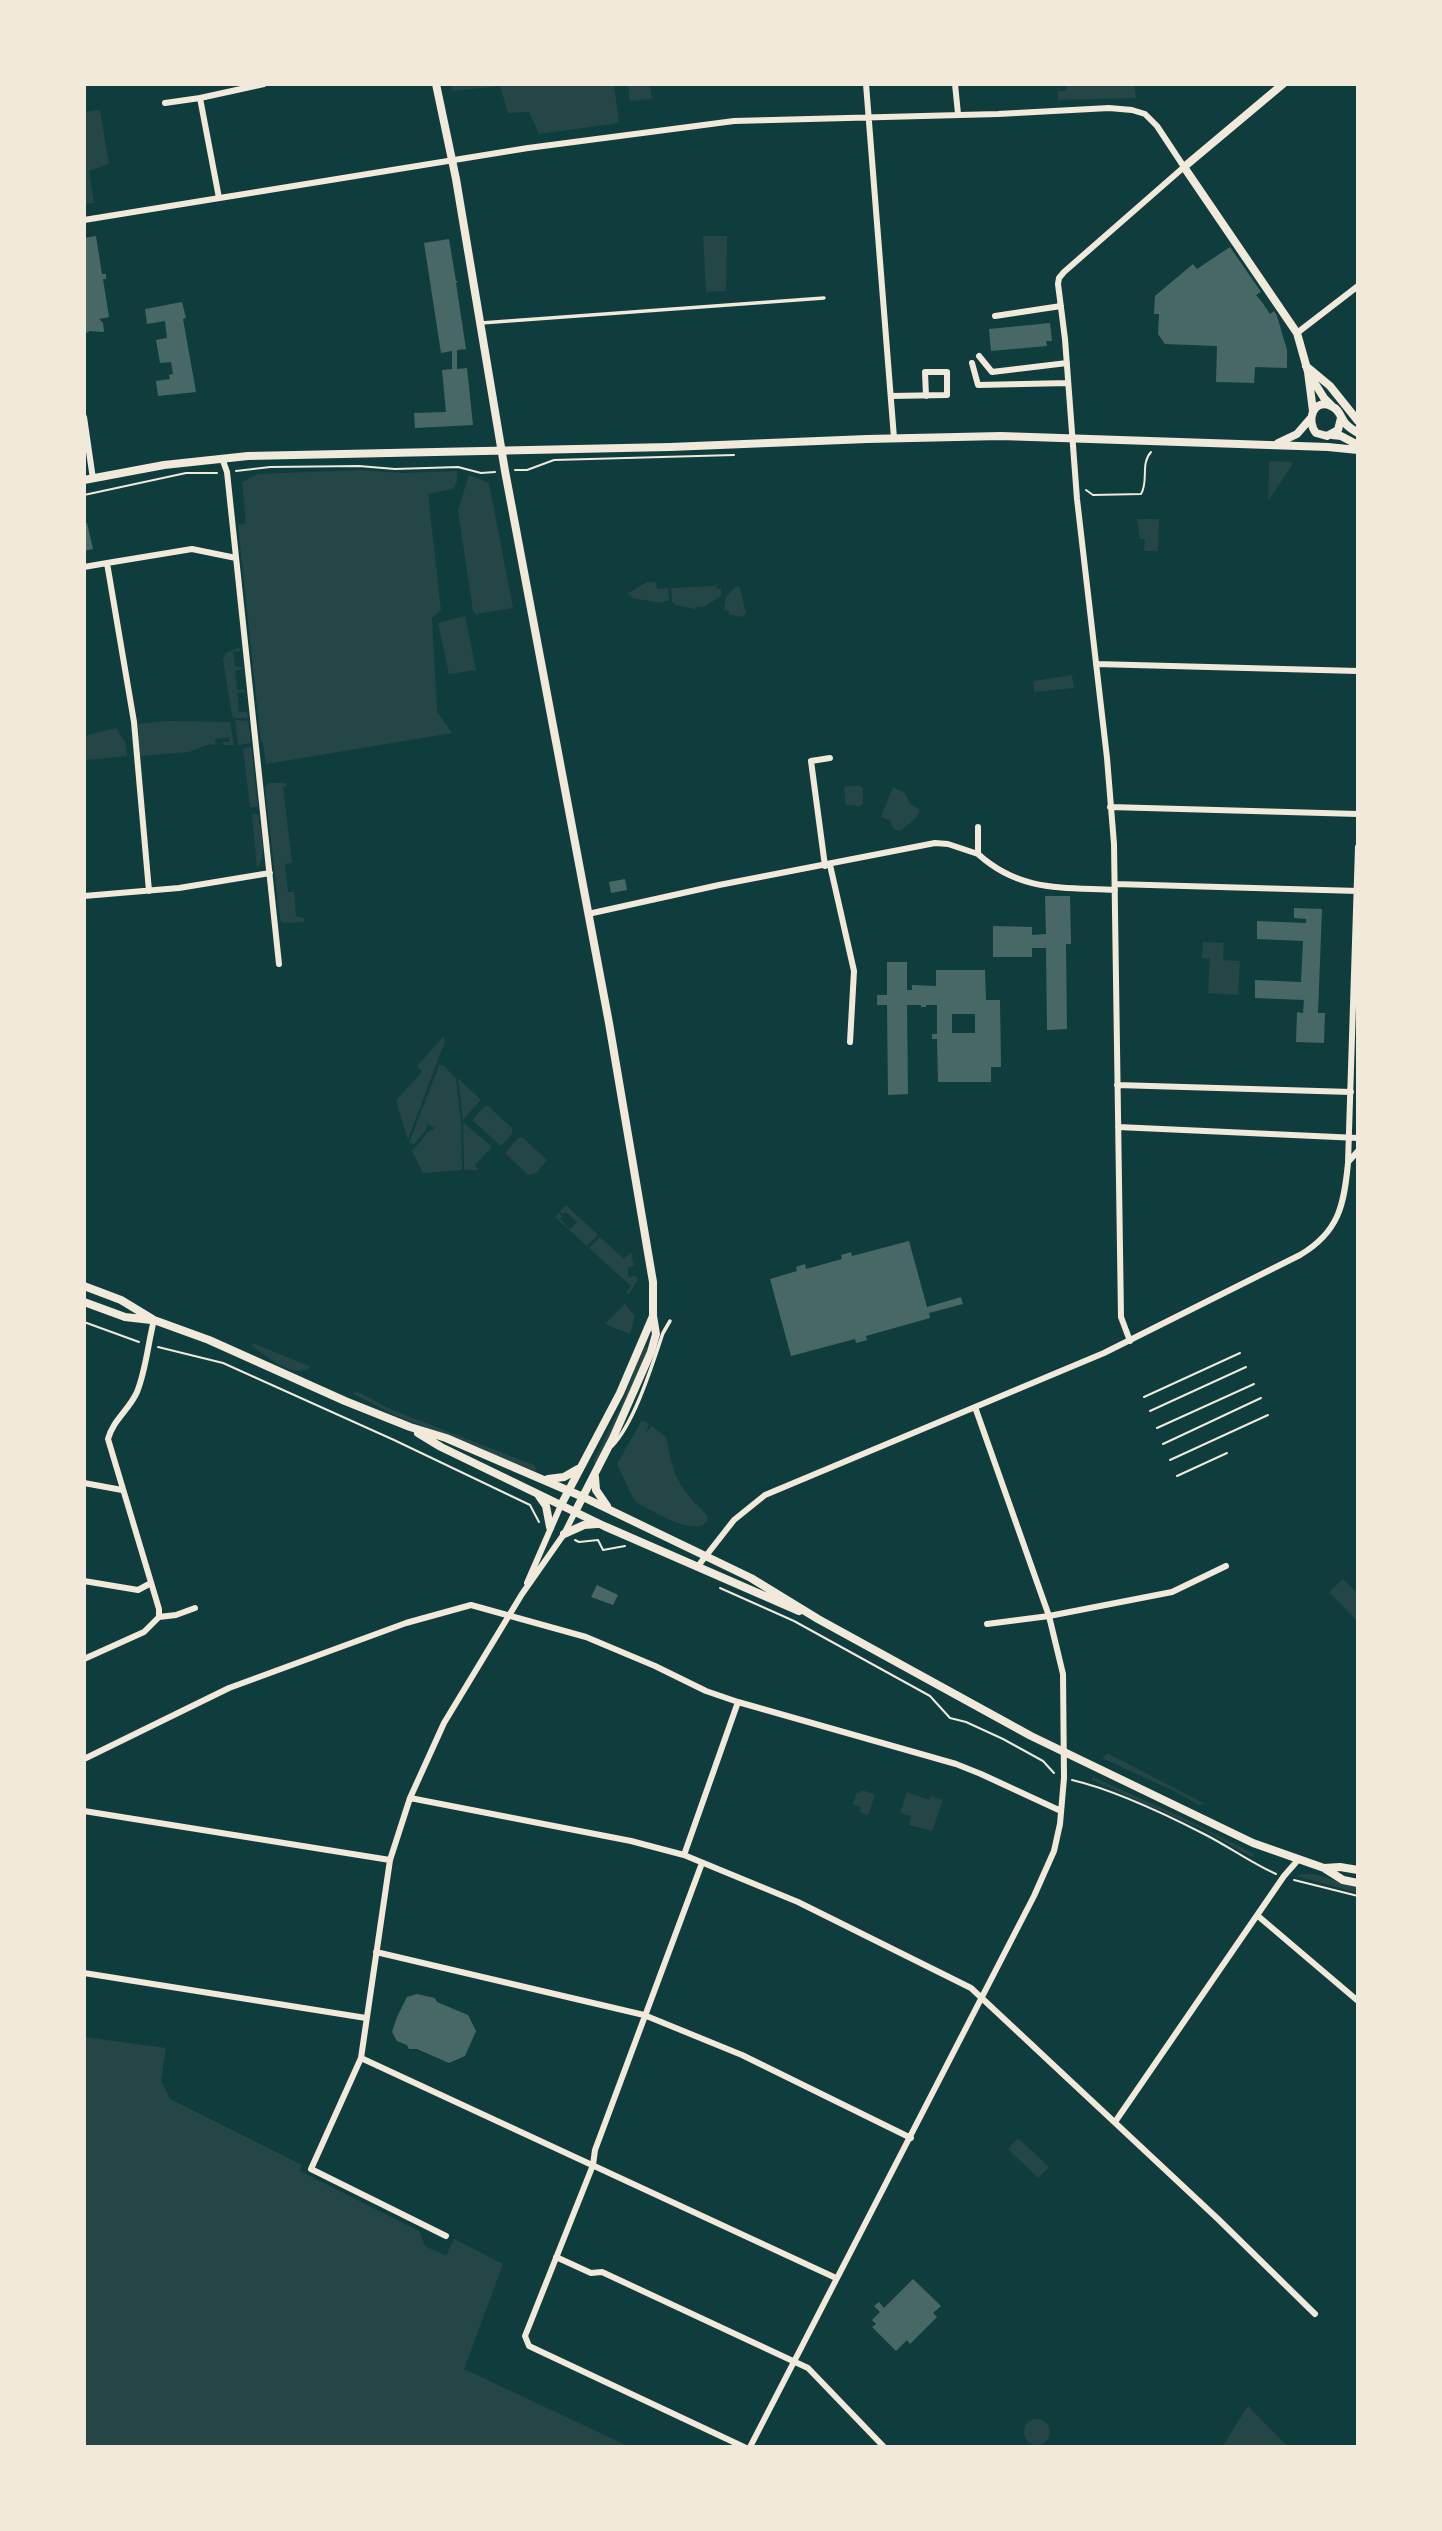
<!DOCTYPE html>
<style>
body{margin:0}
#map{position:relative;width:1442px;height:2531px;overflow:hidden;background:#0f3d3e;font-family:Signika,sans-serif}
canvas{display:block}
.frame{position:absolute;inset:0;border:86px solid #f1e9da;pointer-events:none}
</style>
<div id="map">
<canvas width="1442" height="2531"></canvas>
<div class="frame"></div>
</div>
<script>
const ctx = document.querySelector('canvas').getContext('2d');
ctx.lineJoin = 'round';
function fill(path, color) { ctx.fillStyle = color; ctx.fill(path, 'evenodd'); }
function strokePath(path, color, width, dash) { ctx.strokeStyle = color; ctx.lineWidth = width; ctx.lineCap = dash ? 'butt' : 'round'; ctx.setLineDash(dash || []); ctx.stroke(path); }
fill(new Path2D(`
 M451 84H614L619 123 539 134 529 112 508 113 500 86 453 91Z
 M628 84H650L652 99 630 101Z
 M1068 84H1134L1136 98 1058 100V91H1065Z
 M100 110 109 164 89 171 94 203 84 204V112Z
 M703 236H727L726 291 706 292Z
 M1269 461 1292 462V465L1268 501Z
 M360 470 402 473 457 471V481L453 489 428 494 441 610 432 618 437 712 452 733 266 764 263 743 261 742 238 525 246 523 242 482 258 474Z
 M469 475 489 483 513 608 476 614 473 611 458 510Z
 M1137 519H1159L1158 551H1144L1145 539H1140Z
 M647 582H656L657 589 668 588 669 601H664L663 603 631 598V595L627 594Z
 M716 583 717 589H721V596L704 607 697 606 696 609 675 605 672 601 671 588 715 586Z
 M737 586 740 588 746 613 742 617 729 614V611L724 610 726 596Z
 M465 616 476 670 449 674 438 623Z
 M240 647V651L233 652 235 667H242L243 669 235 671 237 690 245 689V692L237 693 239 712H247L248 718H234L232 715 223 660 226 653Z
 M1072 675 1074 688 1034 692 1033 681Z
 M235 720 248 721 251 743 238 745Z
 M168 721 230 722 234 745H223V742H230L229 737 215 739V743L219 744 207 745 189 752 140 756 138 724Z
 M116 728 125 742 127 756 84 760V736Z
 M251 746 258 807H250L243 749Z
 M269 783H286V786L283 787 292 863 285 864 288 892H294L296 916 304 918V922L283 923 280 920 265 787Z
 M846 786H860L863 788V803L860 806 846 805 844 788Z
 M893 787 905 793 910 804 920 810 916 818 900 831 894 829 889 820 881 817Z
 M252 814H258C260 830 268 855 257 868Z
 M1203 942 1224 943 1223 960 1240 961 1238 995 1208 993 1210 959 1202 958Z
 M443 1037 445 1041 408 1140 396 1100 422 1072 417 1066Z
 M439 1065H443L456 1078 461 1122 462 1170 423 1173 412 1151 428 1132 435 1128 427 1124 426 1130 414 1144 409 1143Z
 M458 1078 481 1100 463 1120Z
 M485 1106H488L512 1128V1134L501 1146 472 1120Z
 M463 1122 492 1147 475 1165 478 1169 476 1170H464Z
 M522 1137 547 1160 536 1173 528 1175 505 1153 518 1138Z
 M566 1205 598 1235 587 1246 555 1217 559 1213 562 1216 560 1219 570 1229 577 1222 566 1212 563 1214 560 1211Z
 M600 1237 624 1259 631 1252 634 1266 628 1268V1277L636 1276 638 1280 628 1295 627 1292 631 1286 589 1248Z
 M625 1304 635 1316 630 1334 605 1324Z
 M253 1343 311 1367C293 1380 267 1356 252 1346Z
 M644 1347 649 1348 597 1464 593 1462 619 1410Z
 M358 1392 392 1410 534 1465 537 1472 390 1413 352 1393Z
 M642 1420 649 1424 645 1433 652 1426 666 1437C674 1477 677 1486 707 1515L708 1520C696 1539 654 1511 637 1503L633 1498 617 1464Z
 M1343 1579 1358 1594V1622L1329 1592Z
 M1107 1754H1109L1205 1804 1199 1805 1174 1791 1102 1758Z
 M1093 1777 1190 1821 1254 1854 1252 1857 1204 1830 1092 1780Z
 M862 1790 875 1795 868 1815 860 1812 861 1807 853 1804 857 1792 860 1793Z
 M907 1792 929 1800 931 1796 943 1800 932 1831 909 1825 911 1816 900 1813Z
 M1303 1874H1313L1358 1887V1893L1296 1876Z
 M84 2037 166 2048 161 2080 170 2099 302 2165 300 2171 419 2231 425 2246 446 2256 454 2239 503 2264 464 2369 630 2447H84Z
 M1018 2138 1049 2167 1038 2178 1008 2149Z
 M1248 2406 1288 2447H1222Z
 M1024 2432a13 13 0 1 1 26 0a13 13 0 1 1-26 0Z`), '#244646');
fill(new Path2D(`
 M96 236 102 274H106V279H103L109 317 99 319 103 323 104 332 89 331 88 333 84 331 86 326 84 321V238Z
 M449 239 456 281H458L456 283 466 349 457 350V369L467 368 473 425 415 428 414 413 446 412 442 370 452 369V351L441 353 424 243Z
 M1230 247 1261 292 1256 295 1262 302 1270 314 1274 311 1277 316 1287 350V368L1255 367 1254 383 1216 382 1217 346 1165 344 1158 334 1159 314H1154L1155 296 1193 264 1197 269Z
 M182 302 186 318 183 319 196 392 158 396 156 381 170 379 169 375 173 374 171 362 160 363 156 340 167 338 165 321 147 324 145 309Z
 M1050 323 1052 341H1046L1047 346 991 351 989 329Z
 M84 523H87L93 549 84 551Z
 M625 879 627 890 611 893 609 882Z
 M1045 896H1070L1071 944H1066L1067 1029 1047 1030 1046 948H1032V957H993V926L1032 927V935L1046 934Z
 M1294 908 1322 909 1318 1013H1325L1324 1043 1296 1042 1297 1012 1303 1013 1304 1000 1255 998V980L1301 982 1303 941 1257 939V921L1306 923V919L1294 918Z
 M887 962H907V990H912V985L936 986V970H985L986 1000H1000L1001 1067H991V1082H938L937 1039H932V1034H937V1005H926V1007H921V1005H907L908 1094 888 1095 887 1005H877V995H887ZM952 1014H975V1033H952Z
 M909 1241 927 1307 961 1297 963 1304 929 1313 930 1318 866 1336 867 1340 856 1343 855 1339 791 1356 770 1279 797 1271 796 1267 805 1264 806 1269 842 1259 841 1255 851 1252 852 1256Z
 M597 1585 618 1595 613 1605 591 1597Z
 M417 1994 435 1998 437 2002 468 2015 476 2031 465 2056 449 2063 417 2049H409L407 2045 397 2041 392 2032 397 2017 407 1997Z
 M913 2279 941 2306 933 2313 937 2317 910 2344 907 2340 896 2351 872 2327 876 2324 872 2320 880 2312 874 2306 879 2302 884 2308Z`), '#486865');
strokePath(new Path2D(`
 M515 470H527L554 460 734 455
 M236 471 270 467 359 466 395 469 458 467 481 473 495 472
 M1086 490 1093 495 1141 494C1149 481 1140 464 1151 452
 M84 495 186 473H217
 M84 1322 139 1342
 M158 1347 223 1363 394 1440 530 1505 539 1522
 M1144 1397 1240 1353
 M1150 1411 1246 1367
 M1157 1428 1254 1384
 M1163 1444 1261 1398
 M1170 1460 1268 1415
 M1177 1476 1227 1453
 M575 1540 579 1542 598 1540 603 1550 625 1546
 M720 1588 794 1621 930 1696 950 1718 966 1722 1003 1739 1043 1761 1054 1773
 M1072 1780C1115 1790 1163 1813 1204 1834 1228 1846 1251 1863 1276 1874
 M1294 1880 1358 1896`), '#f1e9da', 2);
strokePath(new Path2D(`
 M481 323 824 298
 M612 1446C635 1422 652 1365 663 1333L670 1321`), '#f1e9da', 3.5);
strokePath(new Path2D(`
 M866 84 894 438
 M955 84 958 114
 M165 103 200 98
 M219 198 200 98 264 84
 M84 220 528 148 734 121 998 114 1109 108 1132 110 1145 114 1157 126 1184 167 1064 272 1059 278 1058 284 1065 339 1077 499 1107 758 1114 844 1121 1317 1130 1341
 M995 316 1061 306
 M1297 333 1358 286
 M979 356 992 372 1067 363
 M972 363 978 385 1068 383
 M891 396 947 395V372H925L926 396
 M84 417 93 479
 M222 458 227 472 279 964
 M107 563 192 549 236 558
 M84 567 107 563 134 722 149 891
 M1096 664 1358 671
 M1110 807 1358 814
 M978 854C1020 892 1062 887 1115 890
 M830 865 854 971 850 1042
 M825 866 811 761 830 758
 M1115 884 1358 891
 M84 896 179 888 270 873
 M588 914 719 885 935 843 948 844 978 854V827
 M1117 1085 1351 1092
 M1118 1127 1358 1138
 M1349 1161 1358 1151
 M154 1320C148 1343 146 1370 137 1392 129 1410 113 1420 108 1439L159 1609V1617
 M84 1483 122 1490
 M698 1566 734 1520 765 1495 1104 1353 1300 1255C1339 1232 1344 1205 1348 1163L1358 847
 M84 1581 138 1590 151 1583
 M527 1583 561 1505
 M987 1624 1049 1616 1172 1592 1226 1566
 M84 1659 144 1632 159 1617 176 1615 195 1608
 M84 1759 229 1688 406 1623 471 1605 586 1637 655 1666 706 1691 738 1702 956 1764 981 1774 1061 1811
 M410 1798 631 1841 684 1855 798 1902 971 1988 1218 2219 1315 2314
 M84 1811 390 1860
 M684 1855 738 1702
 M702 1863 595 2150 593 2165 525 2336 529 2346 744 2447
 M1258 1916 1358 2001
 M376 1952 644 2015 742 2055 911 2138
 M84 1973 366 2018
 M361 2058 836 2278
 M1115 2122 1284 1876 1298 1860
 M446 2236 311 2169 361 2058 390 1860 410 1798 444 1723 522 1594 564 1534 575 1512
 M556 2257 591 2273 602 2272 808 2368 884 2447
 M750 2447 1034 1896 1054 1851 1060 1824 1064 1778 1063 1674 1049 1616 975 1407`), '#f1e9da', 6);
strokePath(new Path2D(`
 M436 84 456 179 505 471 609 1023 653 1282V1316L656 1334 651 1352 613 1438 575 1512
 M1283 84 1184 167 1297 333 1308 372 1313 411
 M1306 366 1330 386 1358 421
 M1311 377 1324 398 1332 406
 M1341 418 1338 430 1327 436 1316 433C1306 421 1313 398 1331 406 1339 409 1340 416 1345 423 1348 427 1353 430 1358 433
 M1332 435 1341 436 1358 445
 M1278 443 1297 434 1310 419
 M84 480 164 465 248 456 670 447 867 439 1001 436 1328 447 1358 450
 M84 1286 121 1300 154 1320 209 1340 345 1401 410 1427 446 1438 583 1497 751 1578 818 1619 1031 1736 1253 1843 1324 1868 1343 1880 1358 1883
 M84 1302 125 1317 151 1320
 M418 1433 441 1447 604 1526 799 1611
 M595 1477 596 1490 607 1506
 M548 1479 564 1477 578 1469
 M539 1496 546 1506 550 1527
 M561 1505 620 1393 653 1316
 M564 1534 584 1525 597 1524
 M1324 1868 1340 1867 1358 1870`), '#f1e9da', 8);
</script>
